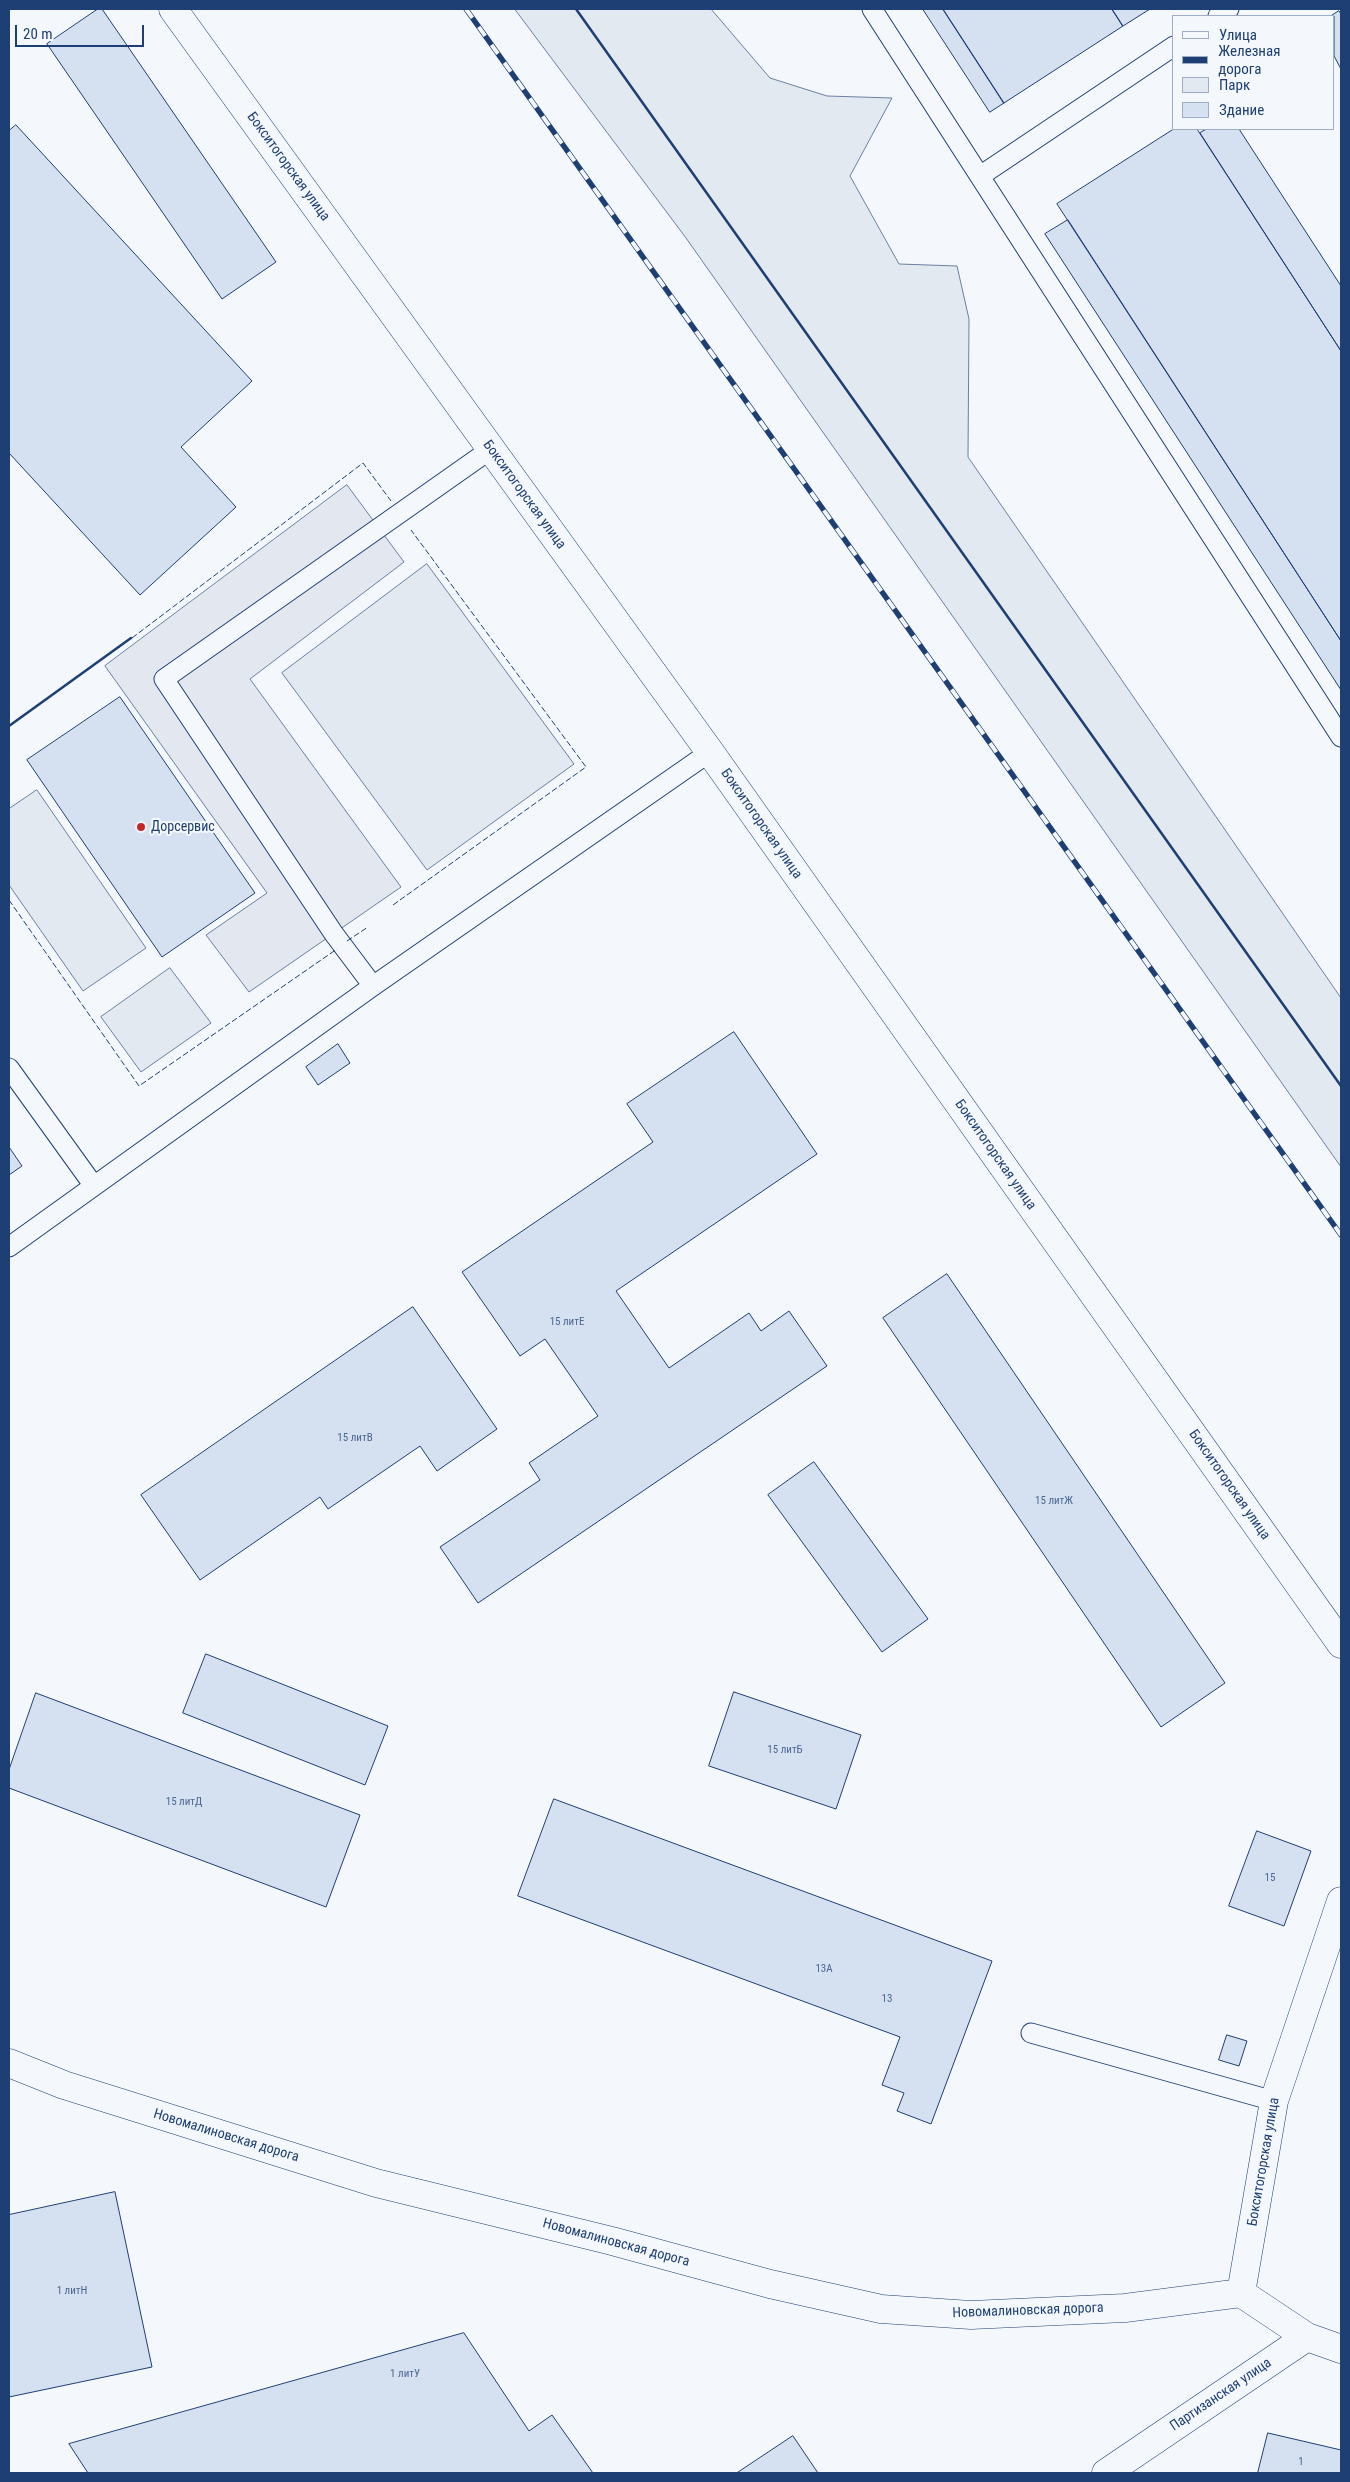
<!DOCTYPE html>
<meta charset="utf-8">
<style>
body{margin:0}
#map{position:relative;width:1350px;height:2482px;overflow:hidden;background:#f4f7fb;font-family:"Roboto Condensed",sans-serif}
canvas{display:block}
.frame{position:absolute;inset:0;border:10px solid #1d3f73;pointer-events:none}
.legend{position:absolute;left:1172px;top:15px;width:162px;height:115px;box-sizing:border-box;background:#f4f7fb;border:1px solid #9eadc5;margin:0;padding:6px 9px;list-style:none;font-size:15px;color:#1d3f73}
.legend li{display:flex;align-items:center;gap:10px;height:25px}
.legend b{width:25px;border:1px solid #9eadc5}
.scale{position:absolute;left:15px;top:25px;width:129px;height:22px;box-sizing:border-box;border:2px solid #1d3f73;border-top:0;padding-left:6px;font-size:15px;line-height:18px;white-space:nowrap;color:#1d3f73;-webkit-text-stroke:4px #f4f7fb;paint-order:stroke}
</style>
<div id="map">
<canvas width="1350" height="2482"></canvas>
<div class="frame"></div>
<ul class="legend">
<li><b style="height:6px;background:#f4f7fb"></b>Улица</li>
<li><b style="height:6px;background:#1d3f73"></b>Железная дорога</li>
<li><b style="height:14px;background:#e3e9f0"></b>Парк</li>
<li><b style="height:14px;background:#d5e0f0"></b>Здание</li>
</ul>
<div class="scale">20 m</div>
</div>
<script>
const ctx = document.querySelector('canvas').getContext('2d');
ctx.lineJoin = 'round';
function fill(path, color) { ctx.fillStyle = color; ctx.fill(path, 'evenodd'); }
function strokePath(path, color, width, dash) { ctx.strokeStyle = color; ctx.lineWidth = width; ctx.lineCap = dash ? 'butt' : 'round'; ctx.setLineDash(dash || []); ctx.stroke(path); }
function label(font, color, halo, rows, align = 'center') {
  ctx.font = font + ' "Roboto Condensed",sans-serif'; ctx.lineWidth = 4; ctx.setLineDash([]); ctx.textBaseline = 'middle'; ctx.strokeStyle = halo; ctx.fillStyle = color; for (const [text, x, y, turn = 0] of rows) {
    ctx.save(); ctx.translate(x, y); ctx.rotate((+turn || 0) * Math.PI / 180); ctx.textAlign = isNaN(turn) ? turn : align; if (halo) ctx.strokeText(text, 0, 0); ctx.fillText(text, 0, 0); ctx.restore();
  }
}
const green = new Path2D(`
 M515 9H711L770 78 827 96 892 98 850 176 899 264 957 266 969 319 968 457 1341 998V1167L686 238Z
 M427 564 574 764 427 870 282 673Z
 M37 790 146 948 83 991 9 885V809Z
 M170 968 211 1023 141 1072 101 1017Z`);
fill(green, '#e3e9f0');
strokePath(green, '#687fa3', 1);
const parking = new Path2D(`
 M347 485 404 562 250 679 401 887 249 992 206 935 267 893 105 666Z`);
fill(parking, '#e3e8f0');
strokePath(parking, '#687fa3', 1);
const building = new Path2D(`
 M98 9H102L276 262 222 299 47 44Z
 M923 9H943L1004 103 990 112Z
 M943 9H1112L1123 26 1004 103Z
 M1112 9H1150L1123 26Z
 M1339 11 1341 14V69L1334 56V16H1331Z
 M16 125 252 381 181 447 236 507 140 595 9 453V131Z
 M1174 129H1197L1341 351V641L1057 204Z
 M1207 129H1239L1341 286V351L1200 133Z
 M1068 220 1341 641V690L1045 234Z
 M120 697 255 893 162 957 27 760Z
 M734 1032 817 1154 616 1291 669 1368 749 1313 761 1331 789 1311 827 1366 478 1603 440 1547 540 1480 529 1463 598 1416 545 1339 520 1356 462 1272 653 1142 627 1104Z
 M338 1044 350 1063 318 1085 306 1067Z
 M9 1147 22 1166 9 1175Z
 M947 1274 1225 1683 1161 1727 883 1318Z
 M413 1307 497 1429 437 1471 420 1446 328 1509 320 1497 200 1580 141 1495Z
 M814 1462 928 1619 882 1652 768 1495Z
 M206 1654 388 1726 365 1785 183 1713Z
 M734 1692 861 1735 836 1809 709 1766Z
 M36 1693 360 1815 326 1907 9 1788V1770Z
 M554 1799 992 1961 931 2124 897 2111 904 2093 882 2085 900 2037 518 1896Z
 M1257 1831 1311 1851 1284 1926 1229 1906Z
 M1227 2035 1247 2041 1239 2066 1219 2060Z
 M115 2192 152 2367 9 2397V2215Z
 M464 2333 529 2431 552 2415 593 2473H88L69 2444Z
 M1268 2433 1341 2450V2473H1258Z
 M793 2436 818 2473H737Z`);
fill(building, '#d5e0f0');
strokePath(building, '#1d3f73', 1);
const lane = new Path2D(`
 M872 9 1341 737
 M1218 16 1229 9
 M980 176 1174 46
 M373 986 334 934 164 679 491 449
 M9 1068 94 1186
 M9 1247 373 986 710 752
 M1031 2033 1274 2101`);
const street = new Path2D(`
 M173 9 710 752 1341 1644
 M9 2063 64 2085 376 2183 612 2241 770 2284 881 2309 971 2315 1125 2308 1241 2293
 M1307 2337 1241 2293 1274 2101 1341 1901
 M1106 2473 1307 2337 1341 2349`);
strokePath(lane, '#1d3f73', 21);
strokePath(street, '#1d3f73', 29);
strokePath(lane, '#f4f7fb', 19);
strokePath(street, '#f4f7fb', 28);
const rail = new Path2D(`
 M466 9 1341 1235`);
strokePath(rail, '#1d3f73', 5.5);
strokePath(rail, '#f4f7fb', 4, [11]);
strokePath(new Path2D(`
 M132 638 363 463 391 501
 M9 900 139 1086 337 949
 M393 905 586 767 411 530
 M347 941 368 927`), '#1d3f73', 1, [6, 2.5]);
strokePath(new Path2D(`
 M576 9 1341 1086
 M9 726 131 638`), '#1d3f73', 2.5);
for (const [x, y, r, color] of [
 [141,827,5,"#c62828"]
]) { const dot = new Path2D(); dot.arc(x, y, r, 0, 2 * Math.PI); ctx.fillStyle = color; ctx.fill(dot); strokePath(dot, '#f4f7fb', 2); }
label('11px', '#4b6792', null, [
 ["15 литЕ",567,1322],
 ["15 литВ",355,1438],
 ["15 литЖ",1054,1501],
 ["15 литБ",785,1750],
 ["15 литД",184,1802],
 ["15",1270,1878],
 ["13А",824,1969],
 ["13",887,1999],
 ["1 литН",72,2291],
 ["1 литУ",405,2374],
 ["1",1301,2462]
]);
label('14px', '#1d3f73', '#f4f7fb', [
 ["Бокситогорская улица",288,167,54],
 ["Бокситогорская улица",524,495,54],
 ["Бокситогорская улица",761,824,55],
 ["Бокситогорская улица",995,1155,55],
 ["Бокситогорская улица",1229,1485,55],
 ["Новомалиновская дорога",226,2136,17],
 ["Бокситогорская улица",1264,2162,-80],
 ["Новомалиновская дорога",616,2243,15],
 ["Новомалиновская дорога",1028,2311,-2],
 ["Партизанская улица",1221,2395,-34]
]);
label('14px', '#1d3f73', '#f4f7fb', [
 ["Дорсервис",151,827]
], 'left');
</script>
